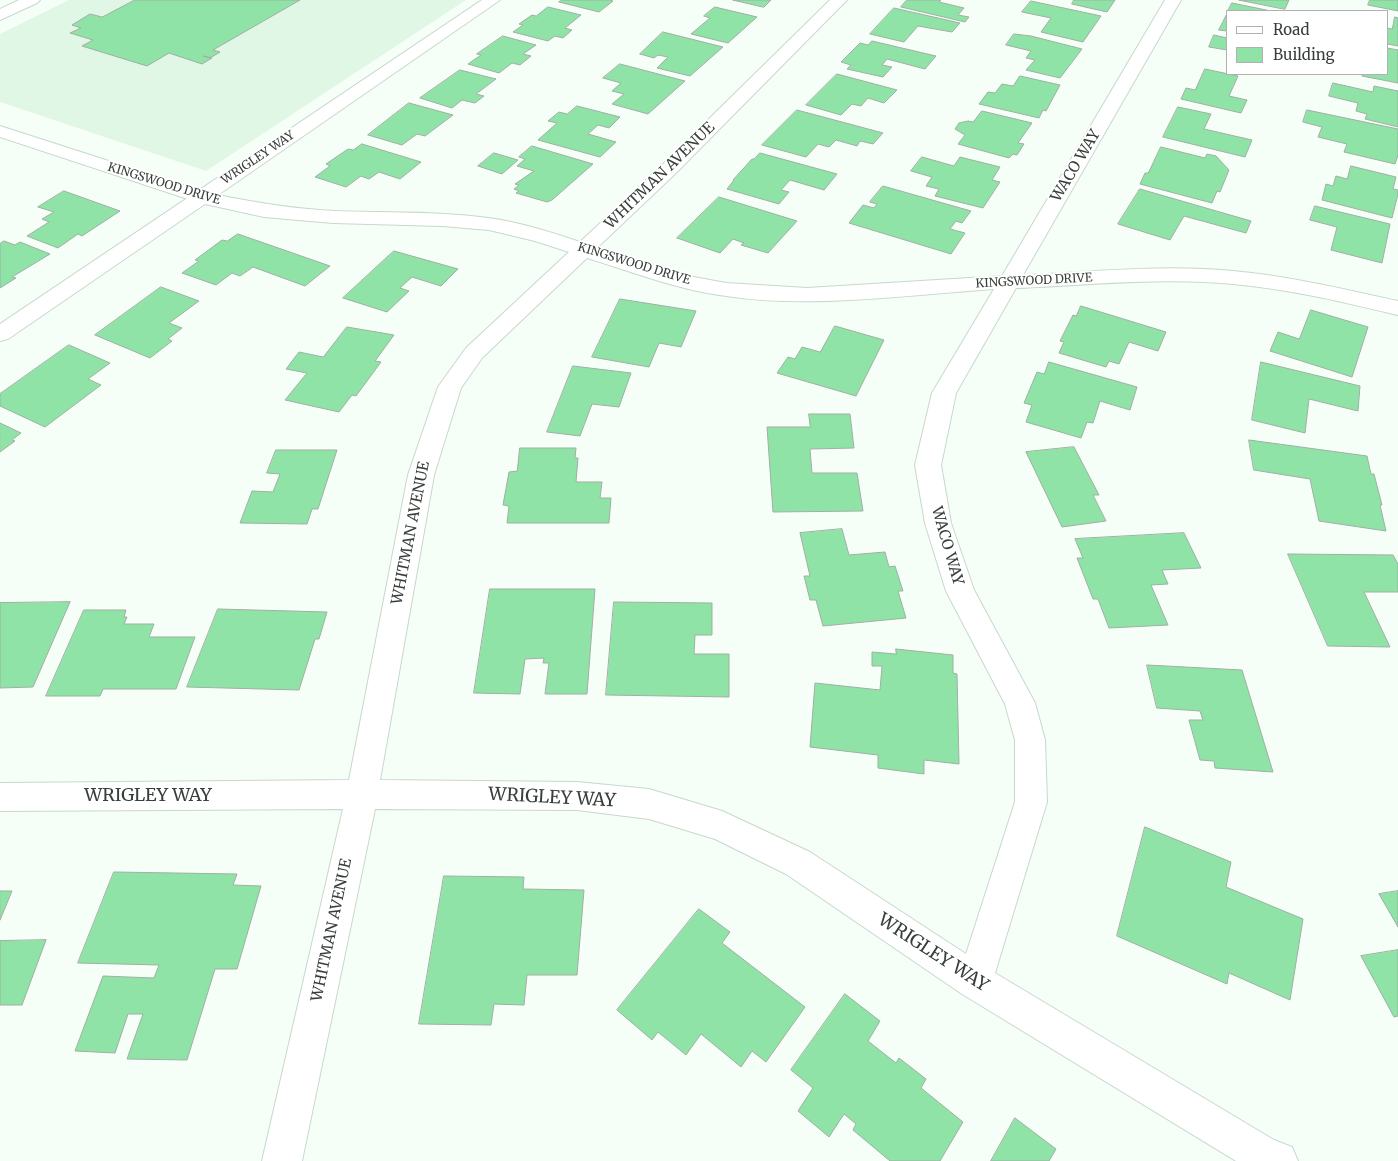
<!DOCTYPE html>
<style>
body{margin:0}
#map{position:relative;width:1398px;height:1161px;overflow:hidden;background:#f5fff7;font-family:Merriweather,serif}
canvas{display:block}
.legend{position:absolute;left:1226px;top:10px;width:162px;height:65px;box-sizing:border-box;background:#fff;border:1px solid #afb2b0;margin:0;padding:6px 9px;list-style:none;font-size:15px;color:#383f3a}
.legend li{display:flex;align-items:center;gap:10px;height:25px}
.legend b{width:25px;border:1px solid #afb2b0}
</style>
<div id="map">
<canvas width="1398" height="1161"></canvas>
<ul class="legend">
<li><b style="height:6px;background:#fff"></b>Road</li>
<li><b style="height:14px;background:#90e3a7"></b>Building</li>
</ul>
</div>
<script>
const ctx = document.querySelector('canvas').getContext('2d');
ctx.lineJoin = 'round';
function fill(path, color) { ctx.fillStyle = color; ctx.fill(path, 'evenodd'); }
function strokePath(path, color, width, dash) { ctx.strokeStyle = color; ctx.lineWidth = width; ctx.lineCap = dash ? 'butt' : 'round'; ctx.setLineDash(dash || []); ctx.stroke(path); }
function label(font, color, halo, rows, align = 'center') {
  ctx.font = font + ' Merriweather,serif'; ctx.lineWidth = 4; ctx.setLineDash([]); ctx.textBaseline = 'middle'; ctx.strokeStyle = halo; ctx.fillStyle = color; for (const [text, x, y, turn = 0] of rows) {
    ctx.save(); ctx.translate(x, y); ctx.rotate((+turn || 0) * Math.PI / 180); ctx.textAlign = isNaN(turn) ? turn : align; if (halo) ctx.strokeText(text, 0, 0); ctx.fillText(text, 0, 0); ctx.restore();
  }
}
fill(new Path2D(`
 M69 0H466L206 171 0 102V34Z`), '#e0f7e5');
const building = new Path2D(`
 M135 0H300L213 50 220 52 210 58 203 56 212 58 202 64 169 53 147 66 82 46 93 40 70 33 81 28 72 25 90 14 102 17Z
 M562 0H612L611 1H613L599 12 559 2Z
 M733 0H771L764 7Z
 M907 0H941L939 2 964 8 958 15 969 17 965 22 901 7Z
 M1074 0H1115L1107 12 1072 4Z
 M1239 0H1289L1285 9Z
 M1370 0H1398V11L1368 5Z
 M1031 1 1101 16 1083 42 1041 32 1051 18 1022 12Z
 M1232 3 1271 11H1228Z
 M548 7 581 15 565 28 572 30 563 38 555 36 548 41 513 32 523 25 519 24 532 15 536 16Z
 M715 7 757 17 728 43 691 34 710 18 704 16Z
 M894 8 960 23 952 32 918 26 904 42 870 34Z
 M1227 14V31L1219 30Z
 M1395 17 1398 18V46L1387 44V28L1392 29Z
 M663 32 723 47 690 76 657 68 668 57 658 55 654 58 640 54Z
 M1014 34 1031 36 1082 49 1060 78 1026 70 1035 60 1026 58 1031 51 1006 45Z
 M1214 35 1227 38V50L1209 47Z
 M503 36 536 45 523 54 531 56 520 65 512 63 499 73 468 64 481 55 477 54Z
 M872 41 936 56 925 69 887 59 882 65 892 67 883 77 847 69 851 65 841 62 860 43 868 45Z
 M1387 48 1398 50V83L1362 76V74H1387Z
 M620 64 685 81 648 114 612 104 624 94 612 91 621 83 603 78Z
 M1205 69 1238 76 1229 96 1247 100 1241 113 1181 99 1186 88 1195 90Z
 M460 70 496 79 476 94 484 96 475 103 462 100 452 108 420 98Z
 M837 74 897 90 884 103 868 98 861 106 852 104 841 115 806 105Z
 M1020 76 1060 85 1046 111 1043 110 1039 118 979 104 988 92 995 93 1002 84 1013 86Z
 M1333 83 1373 92 1374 86 1398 91V127L1365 119 1367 114 1356 111 1358 103 1329 96Z
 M409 103 453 115 425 136 417 134 402 145 368 135Z
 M577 106 620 117 609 128 598 125 588 134 616 142 600 157 538 140 557 123 548 121 559 112 567 114Z
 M1178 107 1211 114 1204 129 1252 140 1245 157 1163 137Z
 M797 110 883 133 873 144 860 141 857 146 836 140 829 147 818 144 806 157 762 145Z
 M1307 110 1398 129V155L1395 164 1344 152 1347 144 1318 137 1322 127 1303 122Z
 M982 111 1032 123 1018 143 1024 144 1017 155 1013 154 1009 158 958 144 965 135 955 129 959 123 968 121 973 122Z
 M362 144 421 162 400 179 379 172 369 179 361 176 346 187 315 177 330 166 326 164 348 149 353 150Z
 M532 146 593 164 552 200 547 202 516 193 519 191 514 189 519 185 515 184 534 171 517 166 525 159 519 157Z
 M1161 147 1205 158 1207 154 1216 156 1229 170 1220 192 1217 191 1212 203 1140 184 1145 173H1148Z
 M494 153 518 160 502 174 478 166Z
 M760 153 837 174 824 190 790 180 781 190 789 192 779 204 727 189 734 180H733L752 159H754Z
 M922 157 954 166 960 157 1000 167 992 180 1000 182 983 208 935 196 939 189 926 186 932 177 911 171Z
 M1351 166 1396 177 1393 189 1398 190V194L1392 218 1322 200 1326 184 1333 186 1336 176 1347 179Z
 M883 186 971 211 962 223 956 221 950 229 965 233 951 254 849 223 863 205 874 208 877 204 870 202Z
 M1140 189 1251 221 1246 233 1184 216 1170 240 1118 224Z
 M64 191 120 211 82 236 78 234 58 248 27 236 49 222 42 219 54 212 38 207Z
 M719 197 797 221 768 253 741 245 744 243 733 239 720 253 677 238Z
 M1315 206 1390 224 1382 263 1331 250 1337 227 1310 220Z
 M238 234 330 266 305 286 253 267 240 276 232 273 216 285 182 273 199 261 195 260 222 240 227 241Z
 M4 241 15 245 20 242 50 254 12 277 16 278 0 288V244Z
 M394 251 458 269 441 286 412 277 400 288 409 291 387 312 343 298Z
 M161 287 199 301 169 323 182 328 168 339 172 341 150 358 95 335Z
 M620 299 696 311 681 347 659 343 649 367 592 357Z
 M1081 306 1166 332 1158 351 1129 342 1119 364 1109 361 1106 367 1059 353 1064 342 1060 341 1073 315 1076 316Z
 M1311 310 1368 327 1352 377 1270 351 1278 332 1299 339Z
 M835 326 884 340 856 396 777 373 788 357 795 359 802 347 820 352Z
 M347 327 394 335 375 361 381 362 356 396 352 395 339 412 285 400 307 373 286 369 299 352 323 357Z
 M69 345 110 363 88 379 101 385 45 427 0 406V394Z
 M1049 362 1137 387 1130 410 1100 401 1093 423 1087 422 1081 438 1026 422 1032 405 1024 403 1037 372 1044 374Z
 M1261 362 1360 386 1358 411 1309 399 1305 433 1252 420Z
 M573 366 631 373 619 407 592 404 580 436 547 432Z
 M809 414H850L854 448 810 449 812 473H857L863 511 773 512 767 427H810Z
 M0 423 21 433 12 440 15 441 0 452Z
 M1249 440 1367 456 1371 474H1374L1382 505H1380L1386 531 1319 521 1310 479 1254 470Z
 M1074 447 1099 495H1093L1106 521 1062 527 1026 452Z
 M520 448H576L575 458H578L576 482H602L600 498H611L609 523H507L509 506 503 505 509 472 517 471Z
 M276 450H337L318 509H312L307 524 240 523 252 491 273 492 280 474 267 473Z
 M842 529 849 555 885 552 889 567 895 566 903 591H898L906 618 823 626 816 600H810L804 576H810L800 533Z
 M1184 533 1201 568 1162 570 1168 584 1151 585 1168 625 1109 628 1098 599H1093L1077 558H1083L1075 539Z
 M1288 554 1393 555 1398 564V592H1364L1390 647 1328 646Z
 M490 589H595L587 694H545L549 663H543L544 658 525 659 520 694 474 693Z
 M70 602 33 687 0 688V603Z
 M614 602 712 603V635H695L694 654H729V697L606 695Z
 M218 609 327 612 319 639H315L299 690 187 687Z
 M84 610H126L124 617H127L124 624H154L149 637H195L176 689H103L100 696H46Z
 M896 649 953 655V673L957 674 959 764 924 760V774L878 768V755L810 747 815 683 880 690 882 666H872V652L896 654Z
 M1147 665 1242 670 1273 772 1215 768 1214 761 1200 760 1189 720H1203L1200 711 1157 708Z
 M1145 827 1231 862 1226 887 1303 919 1290 1000 1229 973 1227 984 1117 936Z
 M114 872 237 874 233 885 261 886 237 969H215L187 1060 127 1059 143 1014H128L115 1053 75 1051 103 976 154 978 159 965 78 963Z
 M444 876 524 877 523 889 584 890 577 975H527L524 1005 494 1004 491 1025 419 1024Z
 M0 891H12L0 920Z
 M1398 891V927L1379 894Z
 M699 909 730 932 722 943 805 1007 766 1062 752 1051 741 1067 701 1034 686 1055 658 1032 652 1040 617 1010Z
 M46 940 22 1005H0V941Z
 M1398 950V1016L1394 1017 1361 956Z
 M845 994 880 1021 868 1041 896 1063 899 1058 926 1079 921 1088 963 1122 940 1161H890L853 1130 856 1124 844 1114 829 1137 798 1111 813 1088 791 1070Z
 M1015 1118 1056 1149 1049 1161H991Z`);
fill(building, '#90e3a7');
strokePath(building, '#a0afa3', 1);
const minor = new Path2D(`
 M19 0H40L37 3 0 20V9Z
 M482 0H500L218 195C257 203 295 209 335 211 386 213 437 211 488 218 519 222 550 232 580 242L662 165 830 0H847L676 173 598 247 683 275 726 283 807 288 1002 276 1165 0H1181L1023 275C1093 272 1164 264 1233 271 1289 276 1343 289 1398 301V315C1343 302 1289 289 1233 284 1162 277 1088 285 1016 288L956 393 941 465 951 523 974 590 1035 703 1045 740 1047 802 995 973 1274 1140 1292 1147 1298 1161H1236L962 994 786 874 715 839 649 819 577 810 375 809 302 1161H262L343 809 0 811V783L349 780 408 475 438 387 466 348 569 252 535 241 489 230 442 226 333 223 264 217 205 204 8 339 0 341V324ZM587 258C633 272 678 290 726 296 810 309 908 295 994 289L932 393 915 465 925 523 946 591 1005 704 1015 740V802L966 954 810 852 722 811 649 789 577 782 380 780 434 475 461 388 482 358Z`);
const tertiary = new Path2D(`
 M0 126 208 193 211 197 208 201 201 203 194 201 0 137Z`);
strokePath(minor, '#c8d8cc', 2);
strokePath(tertiary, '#c8d8cc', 2);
fill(minor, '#fff');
fill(tertiary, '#fff');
label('12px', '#383f3a', '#fff', [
 ["WRIGLEY WAY",258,158,-34],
 ["KINGSWOOD DRIVE",164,184,17],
 ["KINGSWOOD DRIVE",634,264,17],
 ["KINGSWOOD DRIVE",1034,281,-3]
]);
label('15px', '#383f3a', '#fff', [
 ["WACO WAY",1076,166,-59],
 ["WHITMAN AVENUE",660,176,-44],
 ["WHITMAN AVENUE",411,533,-79],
 ["WACO WAY",947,546,74],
 ["WHITMAN AVENUE",332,930,-78]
]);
label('18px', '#383f3a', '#fff', [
 ["WRIGLEY WAY",148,796],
 ["WRIGLEY WAY",552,798,3],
 ["WRIGLEY WAY",933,953,33]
]);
</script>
